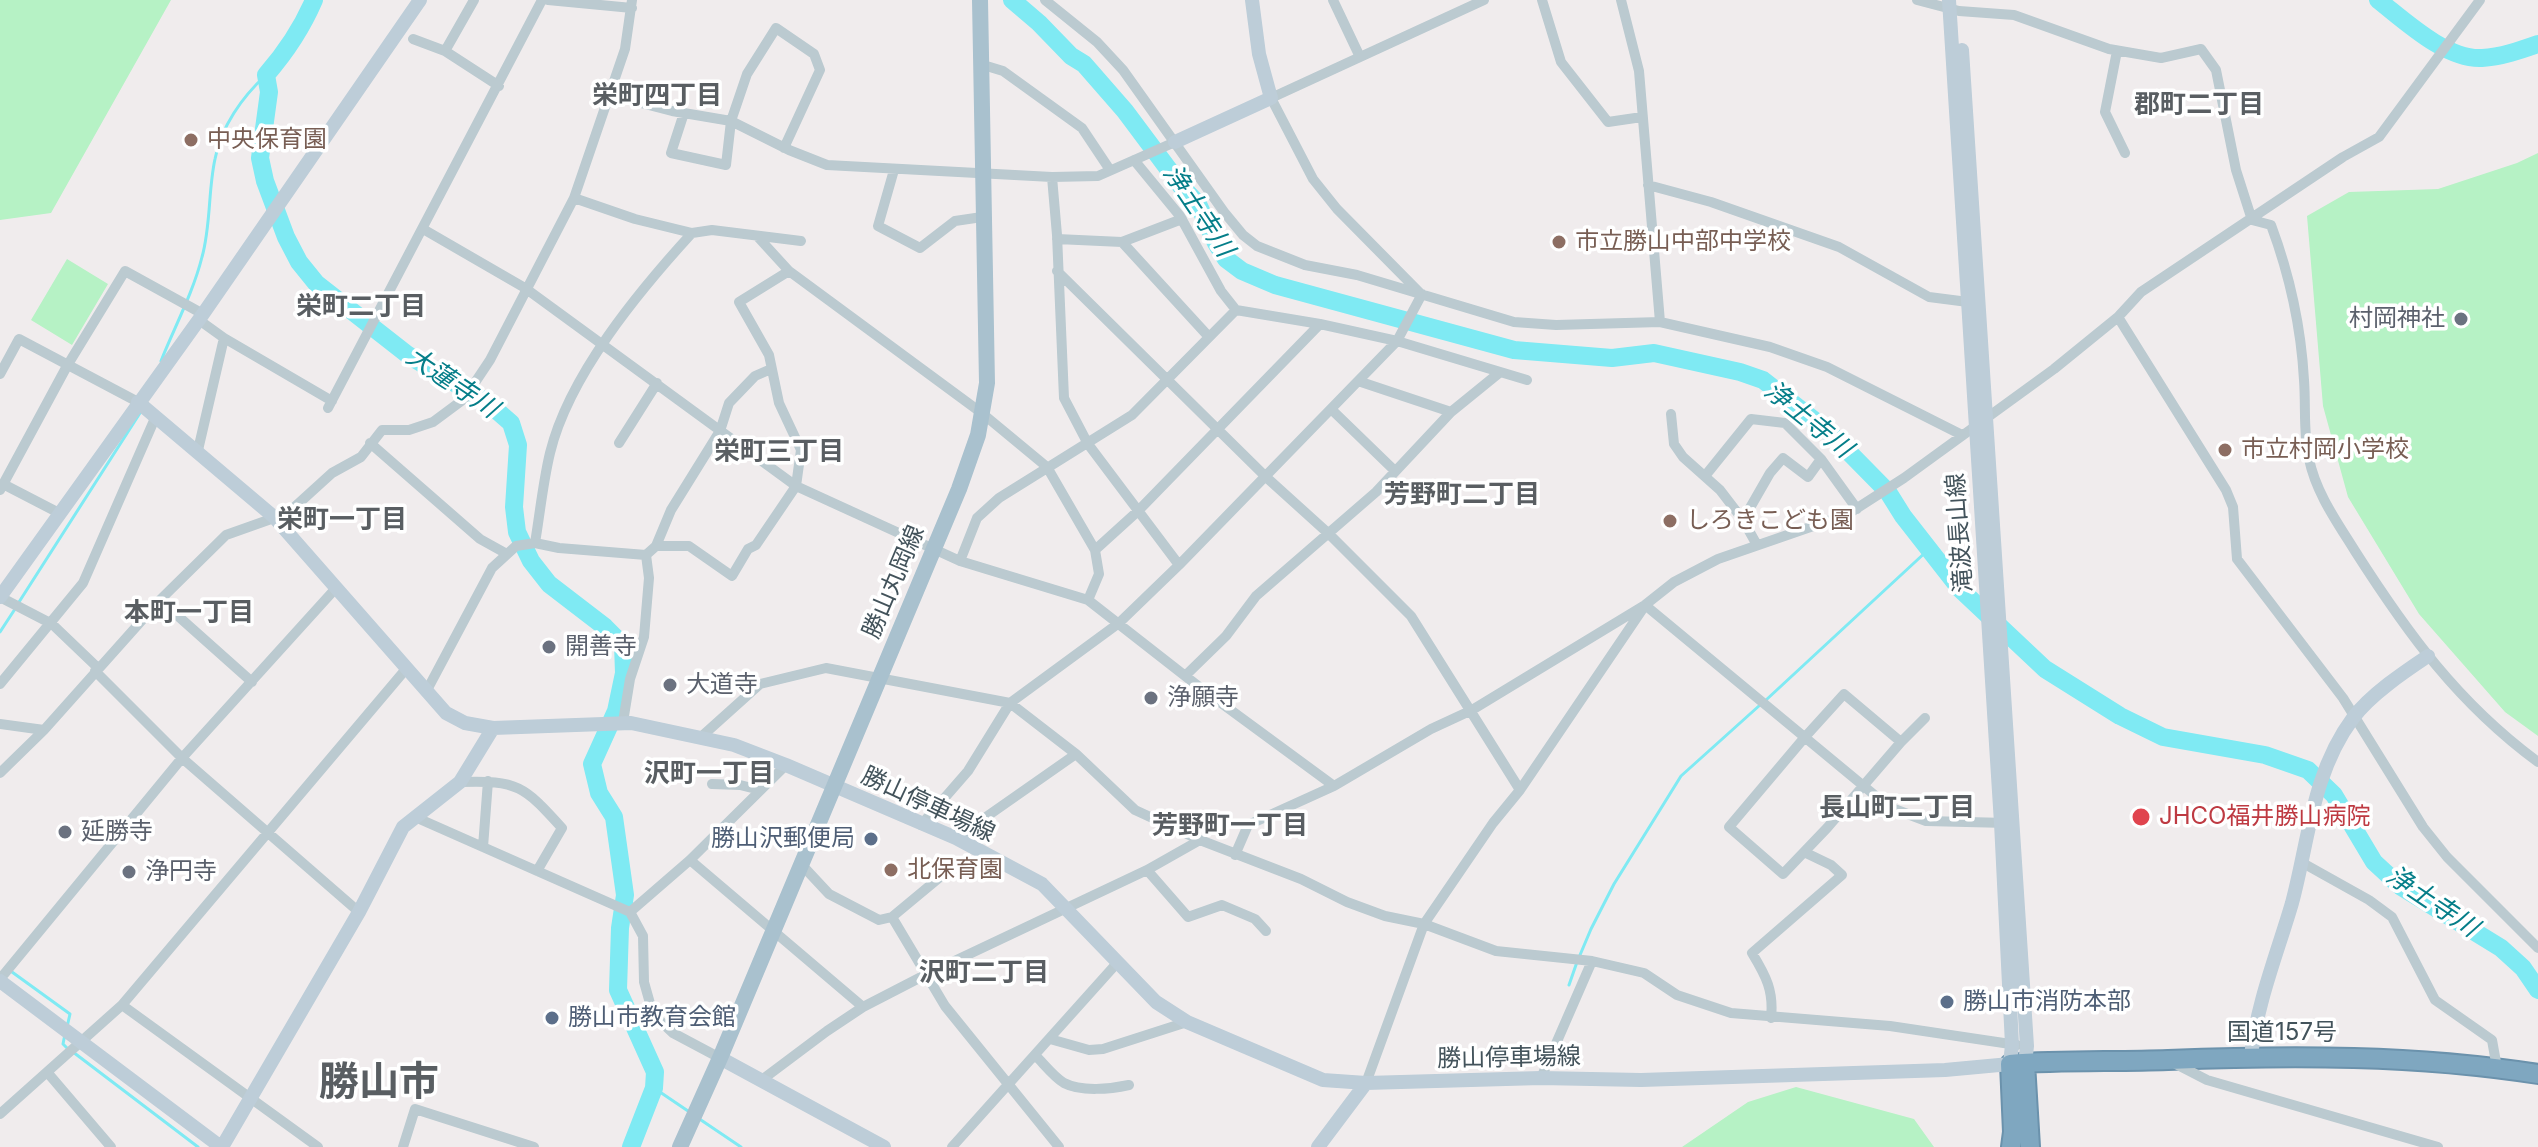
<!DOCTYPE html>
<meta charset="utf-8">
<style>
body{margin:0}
canvas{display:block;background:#f0eced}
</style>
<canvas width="2538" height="1147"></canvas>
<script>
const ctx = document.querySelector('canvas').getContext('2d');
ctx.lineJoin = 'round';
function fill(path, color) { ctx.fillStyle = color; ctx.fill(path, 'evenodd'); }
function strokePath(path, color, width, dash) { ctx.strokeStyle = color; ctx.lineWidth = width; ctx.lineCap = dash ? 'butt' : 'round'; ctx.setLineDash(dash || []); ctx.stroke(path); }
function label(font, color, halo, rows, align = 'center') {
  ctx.font = font + ' Inter,"Noto Sans JP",sans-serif'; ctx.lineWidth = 7; ctx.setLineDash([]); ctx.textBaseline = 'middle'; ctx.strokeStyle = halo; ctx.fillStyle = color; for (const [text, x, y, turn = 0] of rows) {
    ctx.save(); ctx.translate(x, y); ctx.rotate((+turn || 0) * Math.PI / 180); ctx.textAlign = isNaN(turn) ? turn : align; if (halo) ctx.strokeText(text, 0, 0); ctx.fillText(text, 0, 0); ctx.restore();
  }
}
fill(new Path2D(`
 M0 0H171L51 213 0 220Z
 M2538 153V736L2505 712 2419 614 2348 497 2323 406 2307 216 2349 192 2438 189 2517 163Z
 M67 259 108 284 72 345 31 320Z
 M1796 1087 1914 1119 1934 1147H1682L1748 1102Z`), '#b6f2c5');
strokePath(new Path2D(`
 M161 361C174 328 193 293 202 257 211 225 208 191 215 159 221 127 242 97 266 75
 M19 602 140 413
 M0 632 15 609
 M1766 700 1928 550
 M1580 955 1591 929 1614 884 1681 776 1760 705
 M12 972 70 1014 67 1027
 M1569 985 1577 962
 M65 1034 63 1044 67 1048
 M73 1052 198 1147
 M654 1088 688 1111
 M698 1118 741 1147`), '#7feaf3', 3);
strokePath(new Path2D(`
 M314 0C302 28 286 52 266 75L269 92 260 158 265 181 286 237 299 262 316 283 408 355 488 403 511 423 518 445 514 507 517 532 531 561 549 584 605 627 623 645 624 673 616 711 592 764 599 793 614 817 625 895 620 928 618 990 655 1072 654 1088 631 1147
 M1012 0 1039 23 1071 56 1084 64 1125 111 1181 186 1198 204 1216 243 1226 259 1242 271 1275 285 1514 350 1612 358 1654 353 1740 372 1763 380 1828 431 1888 492 1903 516 1960 589 2045 669 2120 716 2163 737 2265 755 2308 770 2334 795 2374 862 2400 886 2501 948 2523 968 2538 990
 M2378 0C2405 21 2446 60 2482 58 2501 57 2521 50 2538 44`), '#7feaf3', 18);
const highway = new Path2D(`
 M2025 1063 2030 1147
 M2011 1147 2013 1132 2010 1064C2062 1060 2115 1062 2168 1060 2292 1055 2416 1055 2538 1074`);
strokePath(highway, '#6b92ac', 22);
strokePath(new Path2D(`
 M548 0 632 8
 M1045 0 1097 42 1123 70 1224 212 1243 235 1257 246 1305 265 1357 275 1514 322 1556 325 1660 322 1770 347 1827 367 1962 435
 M1333 0 1360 57
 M1542 0 1561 62 1608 122 1642 117
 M1621 0 1639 71 1660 322
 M1917 0 1959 11 2014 15 2109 49 2161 58 2201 49 2216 70 2236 170 2252 220
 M413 39 445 51 499 86
 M445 51 474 0
 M2117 51 2105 112 2125 153
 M980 64 1003 71 1082 128 1110 170
 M610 95 672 111 731 121 789 150 827 165 1052 177 1098 176 1175 142
 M684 113 671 153 726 165 731 121 747 74 776 28 814 54 820 70 784 148
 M1134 160 1180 216 1221 291 1236 310 1320 324 1397 341 1527 380
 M894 170 878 226 920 248 955 221 982 217
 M1052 177 1057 235 1064 398 1088 444 1179 565
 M1648 185 1711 202 1839 247 1929 297 1968 302
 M574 198 635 219 692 233 712 230 801 241
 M2252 220 2271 225C2290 276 2301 326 2304 380 2306 407 2303 433 2309 459 2316 493 2337 522 2355 551 2408 634 2458 703 2538 762
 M423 229 525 288 796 486 960 561 1088 600 1198 686 1334 786
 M757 236 789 271 983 414 1047 467 1095 550
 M1057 239 1122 242 1209 337
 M1122 242 1182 219
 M1057 271 1266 477 1329 534 1411 616 1520 790
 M1420 293 1337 209 1313 179 1271 98 1484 0
 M2118 317 2226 490 2233 507 2237 559 2343 698 2423 827 2447 857 2538 948
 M199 320 224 338
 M0 374 19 339 138 402
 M1358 381 1451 412
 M328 408 542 0
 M1331 409 1395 471
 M1671 414 1674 444 1683 457 1720 490 1743 520 1757 545
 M370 443 480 539 507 554
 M619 443 657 383
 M198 450 224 338 332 401
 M1705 476 1751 419 1785 423 1821 459 1857 509
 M3 484 59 513
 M0 490 67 366 125 271 203 314
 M1743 520 1770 473 1783 458 1808 477 1821 459
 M535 543C540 513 543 482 550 453 569 375 639 291 692 233
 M656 546H689L732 576 748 549 756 545 796 486 801 450 779 403 769 355 739 302 789 271
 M960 561 977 518 999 498 1132 415 1236 310
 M0 597 52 624 98 668
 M160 600 252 682
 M1088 600 1099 574 1095 550 1138 511 1320 324
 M1645 605 1889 807 1926 821 2007 823
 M95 671 182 758 359 912
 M1186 675 1226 636 1256 596 1376 492 1451 412 1499 373
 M0 684 83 583 156 416
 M426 692 492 568 516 546 535 543 559 548 646 555 656 546 671 510 720 431 729 403 755 376 771 369
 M1844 694 1901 742 1827 828 1783 874 1729 827 1805 737Z
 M623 722 630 679 644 637 649 578 646 555
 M0 724 44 730
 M701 737 760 684 826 668 1010 703 1076 754 1135 810 1200 840 1301 879 1347 902 1385 916 1424 924 1496 951 1592 961 1644 973 1677 995 1731 1013 1890 1026 2017 1045
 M1901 742 1925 718
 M0 773 44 730 160 600 226 535 288 513 332 473 361 457 382 430H409L433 422 464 399 490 360 574 198 625 49 632 0
 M460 782C518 780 524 786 562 828L537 871
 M712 784 740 785 760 790
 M415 817 630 912 643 936 644 982 653 1014 673 1033 720 1058
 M921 825 968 771 1010 703 1119 623 1179 565 1397 341 1422 294
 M956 838 1076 754
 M483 847 488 781
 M1235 855 1248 825 1334 786 1431 729 1472 710 1645 605 1674 582 1718 559 1848 514 1904 478 2054 369 2118 317 2141 292 2343 157 2379 137 2480 0
 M690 860 863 1007
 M997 860 951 868 892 917 945 1006 1059 1147
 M2301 862 2369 900 2392 917 2435 1000 2492 1040 2497 1068
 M801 864 829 894 879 920 892 917
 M1147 870 1188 917 1222 905 1255 919 1266 931
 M630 912 690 860 786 765
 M0 979 182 758 336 588
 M122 1005 318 1147
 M1771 1018C1774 991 1766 976 1752 953L1842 875 1831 865 1804 852
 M1050 1039 1089 1050 1103 1049 1187 1022
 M1036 1056C1044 1064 1054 1077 1064 1083 1081 1092 1111 1089 1129 1085
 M2174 1063 2207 1080 2438 1147
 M47 1072 111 1147
 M1541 1078 1592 961
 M763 1079 827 1031 863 1007 927 974 1147 870 1200 840
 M1366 1083 1424 924 1493 823 1520 790 1642 610
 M0 1114 122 1005 406 669
 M403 1147 415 1109 534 1147
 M952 1147 1117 963`), '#bbcad0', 10);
strokePath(new Path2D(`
 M1962 50 2027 1046 2025 1063
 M1175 142 1271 98 1259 54 1252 0
 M138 402 274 517 446 713 465 723 493 728 631 723 734 745 786 765 956 838 1042 884 1156 1002 1187 1022 1323 1080 1366 1083 1541 1078 1641 1080 1945 1070 2010 1064 2012 1045 2001 823 1949 0
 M0 597 203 314 420 0
 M0 981 221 1147
 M2251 1056C2257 1003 2277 954 2292 903 2309 840 2312 773 2353 718 2370 695 2404 672 2428 656
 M720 1058 884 1147
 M222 1147 359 912 403 827 460 782 493 728
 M1318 1147 1366 1083`), '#bdcdd8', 14);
strokePath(new Path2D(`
 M680 1147 720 1058 959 489 978 435 987 383 980 0`), '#a9c1ce', 16);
strokePath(highway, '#7fa7c0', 18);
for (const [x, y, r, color] of [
 [191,140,8,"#8d6e63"],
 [1559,242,8,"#8d6e63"],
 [2461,319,8,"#6b7280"],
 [2225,450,8,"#8d6e63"],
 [1670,521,8,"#8d6e63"],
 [549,647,8,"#6b7280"],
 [670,685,8,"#6b7280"],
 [1151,698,8,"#6b7280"],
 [2141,817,10,"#e0444e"],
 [65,832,8,"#6b7280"],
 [871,839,8,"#5c6f8a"],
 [891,870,8,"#8d6e63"],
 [129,872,8,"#6b7280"],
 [1947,1002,8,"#5c6f8a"],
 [552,1018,8,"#5c6f8a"]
]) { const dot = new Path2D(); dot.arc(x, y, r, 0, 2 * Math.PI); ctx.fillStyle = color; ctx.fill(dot); strokePath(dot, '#fff', 3); }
label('24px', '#785e54', '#fff', [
 ["中央保育園",207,140],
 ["市立勝山中部中学校",1575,242],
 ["市立村岡小学校",2241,450],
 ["しろきこども園",1686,521],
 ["北保育園",907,870]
], 'left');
label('24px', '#5b616d', '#fff', [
 ["村岡神社",2445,319,"right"],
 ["開善寺",565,647],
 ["大道寺",686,685],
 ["浄願寺",1167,698],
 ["延勝寺",81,832],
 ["浄円寺",145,872]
], 'left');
label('24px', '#43535b', '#fff', [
 ["滝波長山線",1960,533,-94],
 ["勝山丸岡線",894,582,-67],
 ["勝山停車場線",928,805,25],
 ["国道157号",2282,1033],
 ["勝山停車場線",1509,1058,-1]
]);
label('24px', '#be3a42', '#fff', [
 ["JHCO福井勝山病院",2159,817]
], 'left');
label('24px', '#4e5e75', '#fff', [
 ["勝山沢郵便局",855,839,"right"],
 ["勝山市消防本部",1963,1002],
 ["勝山市教育会館",568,1018]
], 'left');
label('bold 26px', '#595e62', '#fff', [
 ["栄町四丁目",657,96],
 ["郡町二丁目",2199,105],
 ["栄町二丁目",361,307],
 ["栄町三丁目",779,452],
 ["芳野町二丁目",1462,495],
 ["栄町一丁目",342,520],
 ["本町一丁目",189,613],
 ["沢町一丁目",709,774],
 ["長山町二丁目",1897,808],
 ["芳野町一丁目",1230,826],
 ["沢町二丁目",984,973]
]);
label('italic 26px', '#057e89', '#fff', [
 ["浄土寺川",1198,211,56],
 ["大蓮寺川",452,383,34],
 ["浄土寺川",1808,420,39],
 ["浄土寺川",2432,902,34]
]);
label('bold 40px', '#595e62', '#fff', [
 ["勝山市",379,1083]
]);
</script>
